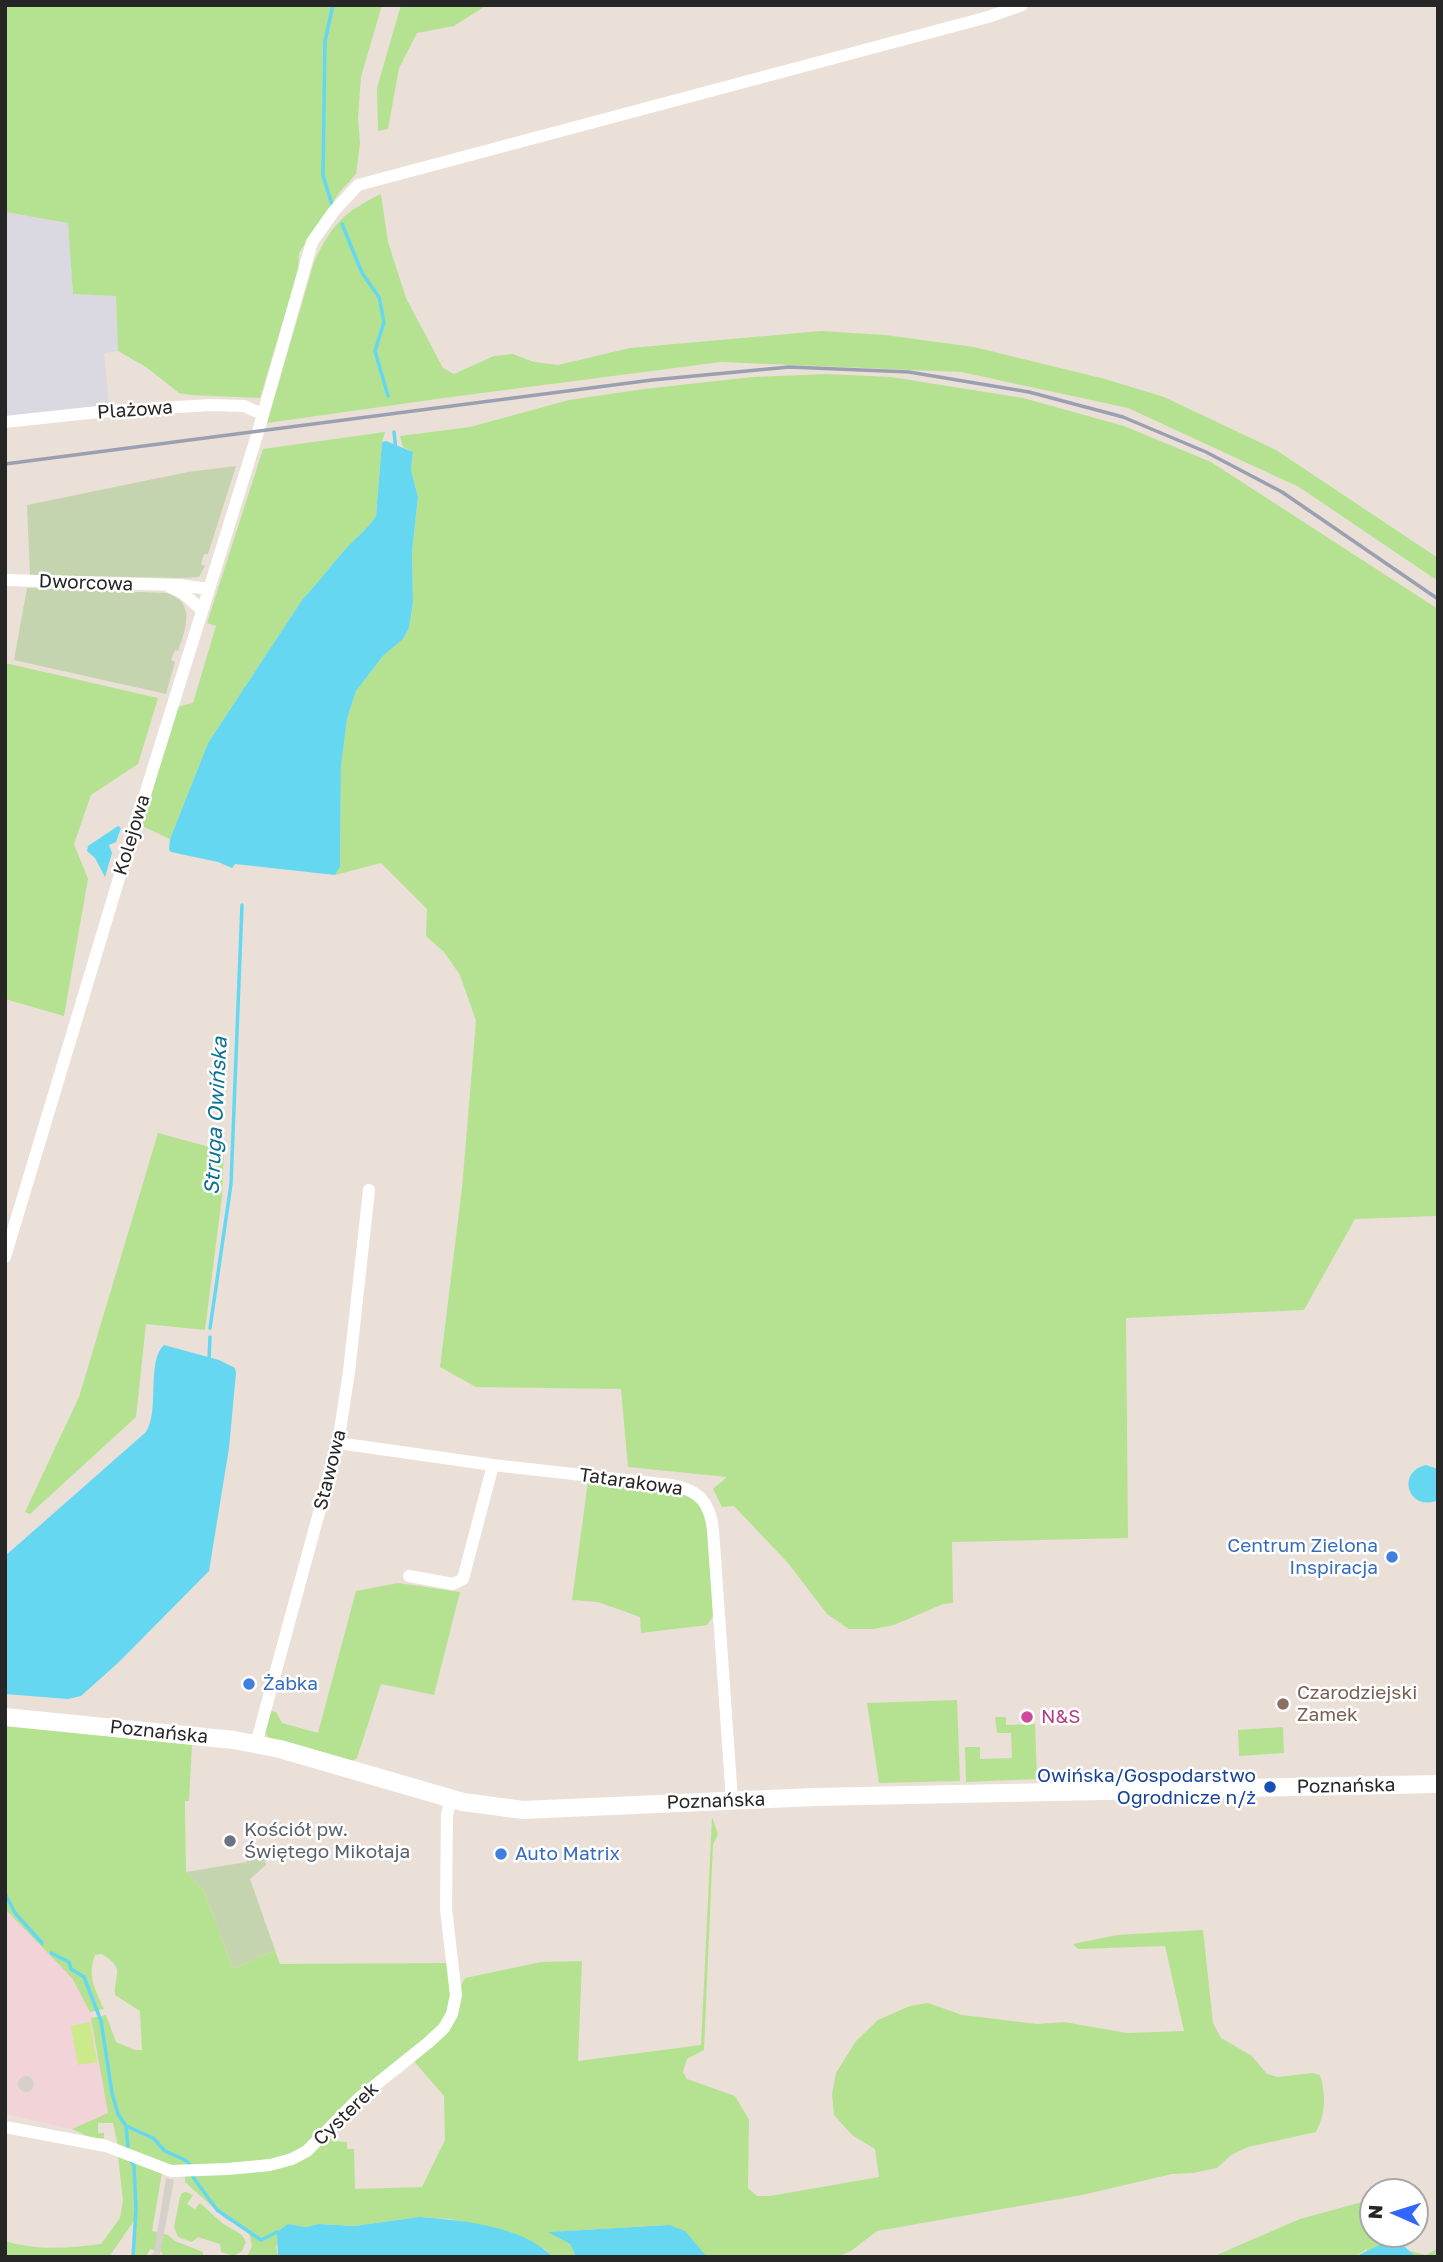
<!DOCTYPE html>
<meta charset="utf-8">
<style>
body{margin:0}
#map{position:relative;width:1443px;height:2262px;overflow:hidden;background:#eae0d7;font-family:"Golos Text",sans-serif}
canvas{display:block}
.frame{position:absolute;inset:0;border:7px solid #262626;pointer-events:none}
.north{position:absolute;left:1359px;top:2178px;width:70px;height:70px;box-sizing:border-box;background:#fff;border:2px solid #a8a8a8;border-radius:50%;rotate:273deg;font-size:19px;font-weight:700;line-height:28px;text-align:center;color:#262626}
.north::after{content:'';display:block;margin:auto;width:24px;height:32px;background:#3168fc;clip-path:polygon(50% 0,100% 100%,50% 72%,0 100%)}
</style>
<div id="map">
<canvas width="1443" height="2262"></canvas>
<div class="frame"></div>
<div class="north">N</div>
</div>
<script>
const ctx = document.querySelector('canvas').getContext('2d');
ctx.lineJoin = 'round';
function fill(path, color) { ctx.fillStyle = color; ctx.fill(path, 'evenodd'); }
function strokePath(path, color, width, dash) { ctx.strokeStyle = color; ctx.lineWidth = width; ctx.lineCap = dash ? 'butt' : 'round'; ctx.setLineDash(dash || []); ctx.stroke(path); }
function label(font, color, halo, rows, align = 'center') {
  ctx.font = font + ' "Golos Text",sans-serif'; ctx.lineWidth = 5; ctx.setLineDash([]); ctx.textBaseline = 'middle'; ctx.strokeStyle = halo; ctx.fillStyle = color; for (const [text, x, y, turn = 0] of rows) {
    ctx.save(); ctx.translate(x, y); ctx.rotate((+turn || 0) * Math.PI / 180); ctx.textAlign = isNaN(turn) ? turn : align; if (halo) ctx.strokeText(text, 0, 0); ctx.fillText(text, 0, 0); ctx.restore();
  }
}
fill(new Path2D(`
 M5 212 68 223 73 294 116 295 118 351 104 353 109 405 5 418Z`), '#dad8e1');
fill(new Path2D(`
 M5 1909 72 1978 90 2010 108 2113 72 2129 5 2114Z`), '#f2d3d7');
fill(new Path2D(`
 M5 5H382L361 77 358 118 360 143 356 174 339 193 299 253 298 271 260 398 191 395 179 393 146 367 118 351 116 296 73 294 68 223 5 212Z
 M401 5H487L454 26 417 33 399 68 388 129 378 131 377 88Z
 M381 194 388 242 406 298 443 368 454 374 494 356 513 354 534 362 558 365 630 348 821 331 885 335 974 347 1105 379 1164 397 1276 450 1438 558V581L1299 487 1128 408 961 372 721 362 451 397 267 423 314 262C332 224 344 212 381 194Z
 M826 374 891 377 1023 398 1124 426 1211 462 1438 609V1216L1355 1219 1304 1310 1126 1318 1128 1538 952 1542 953 1603 943 1604 894 1625 873 1629H849L827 1614 788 1563 734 1506 722 1507 713 1489 727 1477 628 1467 621 1389 476 1387 440 1367 462 1188 476 1021 460 975 444 952 426 936 427 909 381 863 335 875 340 867 341 765 347 719 356 691 383 656 403 639 409 628 413 604 412 552 418 497 411 470 413 452 403 447 400 436 470 427 569 400 644 389 752 377Z
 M385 432 382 442 376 516C367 530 353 540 342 553 328 569 316 585 302 600L208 743 170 839 142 826 177 707 193 703 216 626 207 623 263 449Z
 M5 663 158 698 138 764 91 795 74 844 88 879 64 1016 5 999Z
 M158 1133 224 1151 222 1197 205 1330 146 1324 136 1417 30 1514 25 1512 79 1397Z
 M588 1481C613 1483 691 1484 703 1506 712 1523 712 1592 714 1615L707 1625 641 1633 640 1617 598 1602 572 1600Z
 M398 1583 460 1592 434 1695 381 1684 357 1758 349 1763 270 1741 264 1730 271 1711 276 1712 282 1723 318 1733 356 1591Z
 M957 1700 960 1781 879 1783 867 1703Z
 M995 1717H1006V1725L1035 1724 1037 1779 966 1782 965 1747H980V1759L1012 1758 1011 1733H997Z
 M5 1725 192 1745 189 1801H185V1807L186 1872 204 1891 233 1969 275 1950 280 1964 447 1963 453 1988 445 2020 309 2142 293 2154 276 2160 172 2167 118 2146 113 2123H98V2133H104V2138L94 2139 72 2129 108 2113 91 2018 106 2015 116 2042 135 2050H142L140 2011 115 1995C114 1973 126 1969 102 1954L95 1955C87 1975 95 1990 104 2009L90 2012 72 1978 5 1909Z
 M1283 1727 1284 1753 1239 1756 1238 1730Z
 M712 1817 718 1834 713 1845 704 2050 687 2059 683 2072 687 2079 735 2096 749 2120 748 2188 757 2196H770L879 2177 875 2149 852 2135 834 2115 832 2094 836 2073 856 2041 878 2020 910 2006 928 2003 962 2015 1037 2024 1064 2022 1127 2033 1184 2031 1165 1946 1078 1949 1073 1944 1117 1935 1203 1930 1213 2023 1221 2038 1252 2056 1267 2074 1278 2077 1312 2073 1320 2075C1326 2095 1326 2113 1316 2132L1248 2147 1231 2155 1217 2168 1193 2173 1172 2174 1082 2195 877 2231 851 2251 837 2257H707L668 2225 550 2232 570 2244 576 2257H553L545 2249 501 2230 450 2219 419 2217 354 2226 319 2224 306 2227 288 2224 276 2247 278 2257H247L252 2246 249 2232 225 2218 185 2182V2174L288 2164 332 2130 333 2141 347 2142V2149H354L355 2189 422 2187 445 2140 444 2096 412 2059 428 2049 465 1978 541 1962 582 1961 578 2061 701 2045Z
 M118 2157 162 2173 152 2231 168 2235 175 2241 203 2252V2257H163L162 2252 150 2249 146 2257H134L136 2218 109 2257H5V2241C37 2251 69 2248 101 2244L120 2218 123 2200Z
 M186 2192 193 2195 187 2204 195 2209 200 2203 222 2223 242 2235 246 2242 242 2251 234 2256 221 2252 220 2244 198 2237 192 2242 178 2237 174 2227 180 2197 182 2193Z
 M1373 2199V2234H1406L1401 2243 1394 2238 1382 2244 1426 2255 1438 2248V2257H1366L1367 2249 1354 2257H1212L1300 2219Z`), '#b4e291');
fill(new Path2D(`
 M236 466 208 554H204L201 564 205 566 199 577 182 578 30 575 27 505 188 472Z
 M27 588 167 593C196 602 186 629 178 651L175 650 171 660 175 662 166 694 14 660Z
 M263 1850 266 1865 250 1879 275 1950 233 1969 204 1891 186 1872 247 1862 246 1853Z`), '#c4d4ae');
fill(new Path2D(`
 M90 2022 97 2062 78 2065 71 2026Z`), '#caea8c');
fill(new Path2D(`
 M18 2084a8 8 0 1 1 16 0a8 8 0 1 1-16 0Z
 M166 2178 174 2180 160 2254 165 2257H149L154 2252Z`), '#d5d0ca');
fill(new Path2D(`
 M386 441 413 452 411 470 418 497 412 552 413 603 409 628 403 639 383 656 356 691 347 719 341 766 340 867 335 875 235 864 232 868 218 862 171 852 169 850 170 839 208 743 302 600C316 585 328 569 342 553 353 540 367 530 376 516L382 442Z
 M118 826 121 828 116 842 109 845 112 853 105 877 95 858 87 851 88 846Z
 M164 1345 219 1360 235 1368 236 1373 229 1448 209 1571 119 1662 81 1696 68 1699 5 1694V1556L146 1432C160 1410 146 1361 164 1345Z
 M1426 1465 1438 1469V1500C1409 1513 1395 1472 1426 1465Z
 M419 2217C461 2220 523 2226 553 2257H278L277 2232 288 2224 306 2227 319 2224 354 2226Z
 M669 2225 685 2231 707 2257H576L570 2244 548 2232Z
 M1395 2238 1416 2257H1354Z`), '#66d7f0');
strokePath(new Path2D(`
 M332 205 323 175 325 41 333 5
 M342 224 362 273 379 297 384 322 375 351 388 396
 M394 432 396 451
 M210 1328 231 1184 242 905
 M209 1360 210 1337
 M5 1894 15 1913 42 1943
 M51 1953 69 1962 71 1969 84 1977 101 2021 112 2093 118 2114 126 2126 128 2147
 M126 2126 153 2138 165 2151 185 2160 192 2166
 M131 2161 134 2166 136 2209 133 2257
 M193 2177 217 2210 261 2240 277 2232`), '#66d7f0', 3.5);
strokePath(new Path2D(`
 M5 422 98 412 210 405 244 406 262 414
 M5 580 179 585 209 589
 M170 587 184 594 202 610
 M5 1257 123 865 258 432 312 242 334 211 358 185 988 17 1022 5
 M338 1443 493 1465 671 1485C699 1490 710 1502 713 1530L732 1800
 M409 1576 453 1584 463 1579 493 1465
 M256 1744 338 1443 349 1372 369 1190
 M5 2127 106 2146 171 2171 228 2169 270 2165 292 2159 307 2151 358 2099 429 2042 444 2028 452 2014 456 1995 446 1909 447 1815 451 1799`), '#fff', 12);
strokePath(new Path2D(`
 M5 1717 234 1740 280 1749 463 1802 523 1810 814 1797 1438 1784`), '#fff', 18);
strokePath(new Path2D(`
 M5 464 652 380 789 367 909 372 1029 392 1123 417 1206 452 1282 492 1438 599`), '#9aa0b2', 3.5);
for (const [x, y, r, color] of [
 [1392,1557,7,"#3f7fe0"],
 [249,1684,7,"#3f7fe0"],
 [1283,1704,7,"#8d6e63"],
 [1027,1717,7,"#d1479c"],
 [1270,1787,7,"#1a4fb4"],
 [230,1841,7,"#6b7280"],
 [501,1854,7,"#3f7fe0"]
]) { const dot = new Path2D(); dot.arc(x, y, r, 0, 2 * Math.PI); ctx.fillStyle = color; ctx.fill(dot); strokePath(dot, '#fff', 2.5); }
label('19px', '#262626', '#fff', [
 ["Plażowa",135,410,-4],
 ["Dworcowa",86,583,2],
 ["Kolejowa",132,835,-73],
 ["Stawowa",330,1470,-76],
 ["Tatarakowa",631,1482,8],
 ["Poznańska",159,1732,6],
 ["Poznańska",1346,1786,-1],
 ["Poznańska",716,1801,-2],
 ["Cysterek",346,2114,-44]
]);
label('19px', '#366cbe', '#fff', [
 ["Centrum Zielona",1378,1546,"right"],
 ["Inspiracja",1378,1568,"right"],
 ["Żabka",263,1684],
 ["Auto Matrix",515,1854]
], 'left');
label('19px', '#785e54', '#fff', [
 ["Czarodziejski",1297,1693],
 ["Zamek",1297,1715]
], 'left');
label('19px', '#b23c85', '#fff', [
 ["N&S",1041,1717]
], 'left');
label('19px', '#164399', '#fff', [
 ["Owińska/Gospodarstwo",1256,1776],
 ["Ogrodnicze n/ż",1256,1798]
], 'right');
label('19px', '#5b616d', '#fff', [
 ["Kościół pw.",244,1830],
 ["Świętego Mikołaja",244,1852]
], 'left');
label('italic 21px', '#0b7296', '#fff', [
 ["Struga Owińska",216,1116,-87]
]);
</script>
